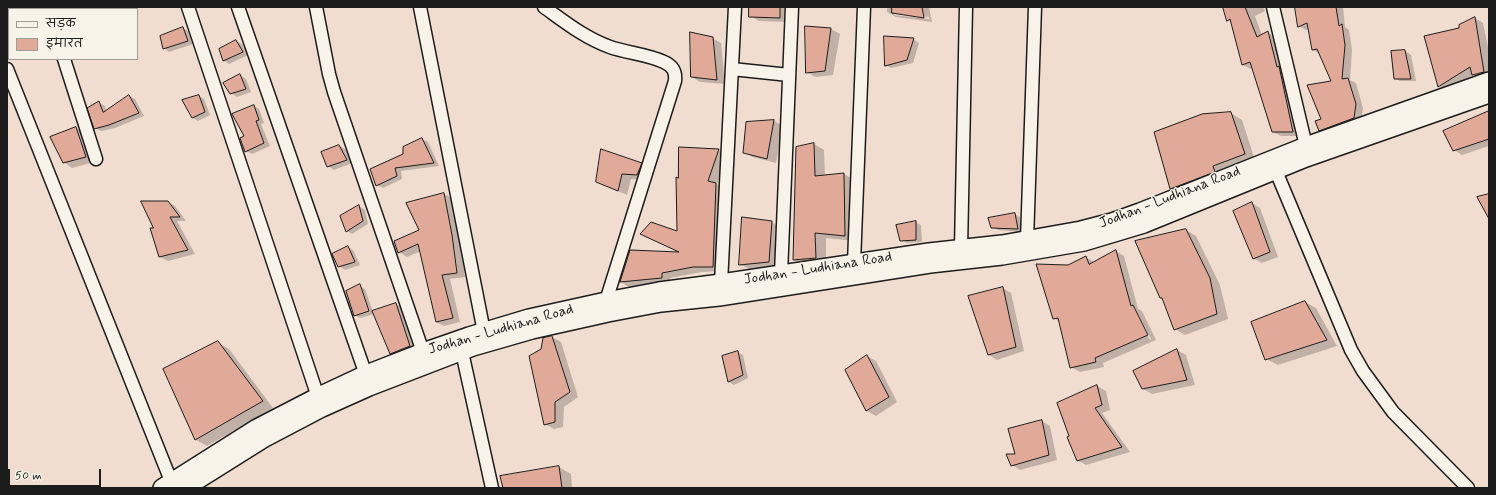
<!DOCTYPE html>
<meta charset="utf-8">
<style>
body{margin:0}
#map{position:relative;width:1496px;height:495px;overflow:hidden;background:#f0ddd0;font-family:Mynerve,"Playpen Sans Deva",sans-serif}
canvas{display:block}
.frame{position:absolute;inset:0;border:8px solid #1c1c1c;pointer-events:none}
.legend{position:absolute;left:8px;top:8px;width:130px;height:52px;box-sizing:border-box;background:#f7f3e8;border:1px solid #9f9d96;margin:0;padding:5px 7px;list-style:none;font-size:12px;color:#1c1c1c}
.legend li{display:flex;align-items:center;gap:8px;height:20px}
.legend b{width:20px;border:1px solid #9f9d96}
.scale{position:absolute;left:8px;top:469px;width:93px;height:18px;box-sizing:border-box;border:2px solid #1c1c1c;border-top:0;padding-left:5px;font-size:12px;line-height:14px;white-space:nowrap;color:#1c1c1c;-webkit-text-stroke:3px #f7f3e8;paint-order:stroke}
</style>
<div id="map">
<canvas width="1496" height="495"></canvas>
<div class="frame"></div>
<ul class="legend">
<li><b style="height:5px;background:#f7f3e8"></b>सड़क</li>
<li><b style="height:11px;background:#e1aa98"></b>इमारत</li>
</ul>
<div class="scale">50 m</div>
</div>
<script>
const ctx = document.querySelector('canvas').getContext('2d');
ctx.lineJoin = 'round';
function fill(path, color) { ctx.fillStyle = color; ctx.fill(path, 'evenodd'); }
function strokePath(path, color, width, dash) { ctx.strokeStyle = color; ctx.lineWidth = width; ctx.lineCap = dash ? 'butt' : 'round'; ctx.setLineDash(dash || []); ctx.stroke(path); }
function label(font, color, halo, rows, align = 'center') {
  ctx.font = font + ' Mynerve,sans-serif'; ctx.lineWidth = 3; ctx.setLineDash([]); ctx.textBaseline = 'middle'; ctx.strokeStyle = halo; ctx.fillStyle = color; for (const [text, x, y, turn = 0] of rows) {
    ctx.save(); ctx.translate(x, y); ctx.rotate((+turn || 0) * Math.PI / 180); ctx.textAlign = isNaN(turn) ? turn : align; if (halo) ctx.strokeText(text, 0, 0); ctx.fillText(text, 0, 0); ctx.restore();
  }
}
fill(new Path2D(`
 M750 7H788V22L759 21 750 16Z
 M887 7H929L932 22 896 17 887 12ZM894 13 929 17V19L894 15Z
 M1224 7H1263L1265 11 1255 16 1262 35 1268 33 1276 37 1300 136H1281L1273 132 1253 68 1251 69 1243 65 1232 23 1228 20Z
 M1296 7H1343L1345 27 1349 30 1352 50 1350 80 1356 83 1363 108 1361 122 1327 134 1320 130 1333 82 1320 54 1313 50 1309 29 1306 30 1298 26Z
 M1475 18 1483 23 1489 51V78L1482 80 1474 75 1447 91 1439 86 1461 29Z
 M806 27 831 29 840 34 833 75 815 77 807 72Z
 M183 28 188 31 193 44 169 52 164 48Z
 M712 38 721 43 725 84 700 82 692 77Z
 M913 39 919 43 913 63 891 68 886 65Z
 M236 41 242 44 248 55 229 64 223 60Z
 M1405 51 1411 55 1416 81H1400L1395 78Z
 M240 75 246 79 251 92 237 97 231 93Z
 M129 96 135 99 144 116 115 128 101 131 95 128 99 103 105 106 106 111Z
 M199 96 204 99 210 115 198 121 193 118Z
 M254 106 259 109 264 123 261 124 270 146 252 154 246 151V137Z
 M1489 112V146L1462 155 1454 150Z
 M1231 113 1242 120 1255 160 1181 195 1170 189Z
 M774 121 783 126 776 163 753 157 744 152 747 123Z
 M76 128 85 133 94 162 72 168 64 162Z
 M422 139 428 142 439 166 401 171 402 179 383 188 377 185 404 154Z
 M814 144 824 150 825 176 844 174 854 180 855 241 826 238V263L804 266 794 260Z
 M339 146 345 149 352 163 334 170 328 166Z
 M718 150 727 155 717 184 724 188 721 271 702 272 670 278V282L629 287 621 282 682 254 650 238 678 233Z
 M641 164 650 168 646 180 631 179 627 195 597 182Z
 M444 194 452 198 460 240 465 277 450 279 460 322 444 326 436 322 421 251 407 257 399 252 421 230Z
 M167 202 175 206 186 221H177L195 254 168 261 160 257 154 229Z
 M1252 203 1260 208 1278 257 1262 263 1253 258Z
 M359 206 365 210 368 224 352 234 347 231 342 216Z
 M1015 214 1021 218 1023 232 998 230 992 227Z
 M771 222 780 227 777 267 749 269 740 264Z
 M915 222 921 225 922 242 907 243 901 240Z
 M1186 230 1196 236 1220 285 1228 319 1185 335 1175 329 1163 299 1161 298Z
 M348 247 353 250 360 265 345 270 339 266Z
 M1116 251 1124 256 1138 309 1142 311 1156 340 1103 363 1104 367 1080 372 1071 367 1060 322 1054 318 1069 266 1086 257 1094 262ZM1133 308H1135L1151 339 1150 340Z
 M360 286 365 289 373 312 396 304 405 309 418 351 399 358 391 354 374 314 360 318 355 315Z
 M1003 288 1011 293 1024 351 997 360 989 355Z
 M1305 302 1316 308 1337 346 1278 365 1266 359Z
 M552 337 561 342 578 397 564 407 563 427 554 429 545 424 542 350Z
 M218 343 229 349 273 408 207 446 196 440Z
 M1177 350 1186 355 1195 385 1152 394 1143 389Z
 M737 352 743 355 748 378 734 385 729 382 723 357Z
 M867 356 876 361 897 402 876 416 867 411 846 370Z
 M1097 386 1106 391 1110 410 1102 413 1130 452 1086 465 1077 460 1071 436Z
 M1042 421 1050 426 1057 460 1020 470 1012 465 1016 455Z
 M559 467 571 474 572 488H504L502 476Z`), '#0003');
const building = new Path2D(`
 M749 7H780V18L749 17Z
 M892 7H922L924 18 892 13Z
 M1223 7H1245L1257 37 1268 31 1277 67 1279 66 1293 132H1272L1250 62 1242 65 1230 19 1227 21Z
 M1295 7H1336L1339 26 1342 24 1345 45 1342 79 1348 78 1356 104 1354 118 1319 131 1315 121 1321 119 1307 85 1331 81 1317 49 1312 50 1307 23 1298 27Z
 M1475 17 1484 72 1472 75 1470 67 1438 87 1424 36 1459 28V25Z
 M805 26 831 28 825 71 806 73Z
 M183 27 188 41 163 49 160 36Z
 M690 32 713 37 717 80 691 77Z
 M884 36 914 38 907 60 885 66Z
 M236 40 243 52 223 61 219 49Z
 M1405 50 1411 79H1394L1391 51Z
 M240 74 246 89 230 94 223 83Z
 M129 95 139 113 109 125 94 129 87 108 99 101 103 112Z
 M199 95 205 112 192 118 182 100Z
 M254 105 259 120 256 121 264 143 245 152 240 138 244 136 232 114Z
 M1489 111V139L1453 151 1443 131Z
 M1231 112 1245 154 1213 166 1215 172 1170 189 1154 132 1202 114Z
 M774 120 767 159 743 153 746 122Z
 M76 127 86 157 63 163 50 137Z
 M422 138 434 163 395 168 397 176 376 186 370 169 403 154V147Z
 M814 143 815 176 844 173 845 236 815 233 816 258 793 260 796 147Z
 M339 145 347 160 327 167 321 152Z
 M679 147 719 149 708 181 716 183 713 267H693L662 273V278L620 282 630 250 679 252 640 234 651 222 677 231 676 177 678 178Z
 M601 149 642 163 637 175 622 174 618 191 596 182Z
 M444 193 452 235 457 273 442 275 453 318 436 322 418 244 398 253 394 241 419 230 406 203Z
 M1489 194V219L1477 197Z
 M141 201H168L180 217H170L188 250 159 257 150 228H153Z
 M1252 202 1270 252 1253 259 1233 211Z
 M359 205 363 221 346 232 340 216Z
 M1015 213 1018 229 991 228 988 218Z
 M742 217 772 221 769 262 739 265Z
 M916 221V240L900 241 896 225Z
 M1186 229 1210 278 1217 314 1174 330 1162 298H1160L1135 241Z
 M348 246 355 262 338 267 332 254Z
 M1116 250 1131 306 1133 305 1148 335 1095 358 1096 362 1070 368 1058 318 1053 319 1036 264 1068 265 1086 256 1089 264Z
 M360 284 369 311 354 316 346 291Z
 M1003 287 1016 347 988 355 968 296Z
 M1305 301 1327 340 1265 360 1251 322Z
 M396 303 410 346 390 354 372 311Z
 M552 336 570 392 555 402V422L544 425 529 356 541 349 543 338Z
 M218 341 263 401 195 440 163 369Z
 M1177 349 1187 380 1142 389 1133 371Z
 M738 351 743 375 728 382 722 356Z
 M867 355 889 397 866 411 845 370Z
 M1097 385 1102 405 1095 408 1122 447 1077 461 1067 437 1069 436 1057 403Z
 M1042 420 1049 455 1011 466 1006 454H1015L1008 429Z
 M559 466 562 488H503L500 476Z`);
fill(building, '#e1aa98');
strokePath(building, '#1c1c1c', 1);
const street = new Path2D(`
 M47 7V9
 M188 7 318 397
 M238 7 366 375
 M316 7 329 74 334 92 423 352
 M420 7 484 332
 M544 7C565 22 585 38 610 47 627 53 647 54 664 62 673 66 676 72 675 81L606 301
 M1273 7 1306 146
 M64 59 96 159
 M7 69 171 481
 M732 69 789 75
 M1273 164 1351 350 1363 371 1393 412 1468 488
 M1027 240 1035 7
 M961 248 966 7
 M854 263 864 7
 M781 274 792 7
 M721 283 735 7
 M462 352 492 488`);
const secondary = new Path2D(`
 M162 488 257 428 317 397 364 375 423 352 469 336 529 318 606 301 659 291 721 283 929 252 1002 244 1081 230 1112 222 1140 212 1306 146 1489 81
 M185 488 263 439 322 408 369 387 473 347 532 330 608 313 661 303 719 297 930 264 1002 256 1084 242 1144 224 1306 158 1489 94`);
strokePath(street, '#1c1c1c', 15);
strokePath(secondary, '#1c1c1c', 20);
strokePath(street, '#f7f3e8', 12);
strokePath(secondary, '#f7f3e8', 17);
label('15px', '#1c1c1c', '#f7f3e8', [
 ["Jodhan - Ludhiana Road",1170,198,-21],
 ["Jodhan - Ludhiana Road",818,269,-9],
 ["Jodhan - Ludhiana Road",501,330,-16]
]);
</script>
